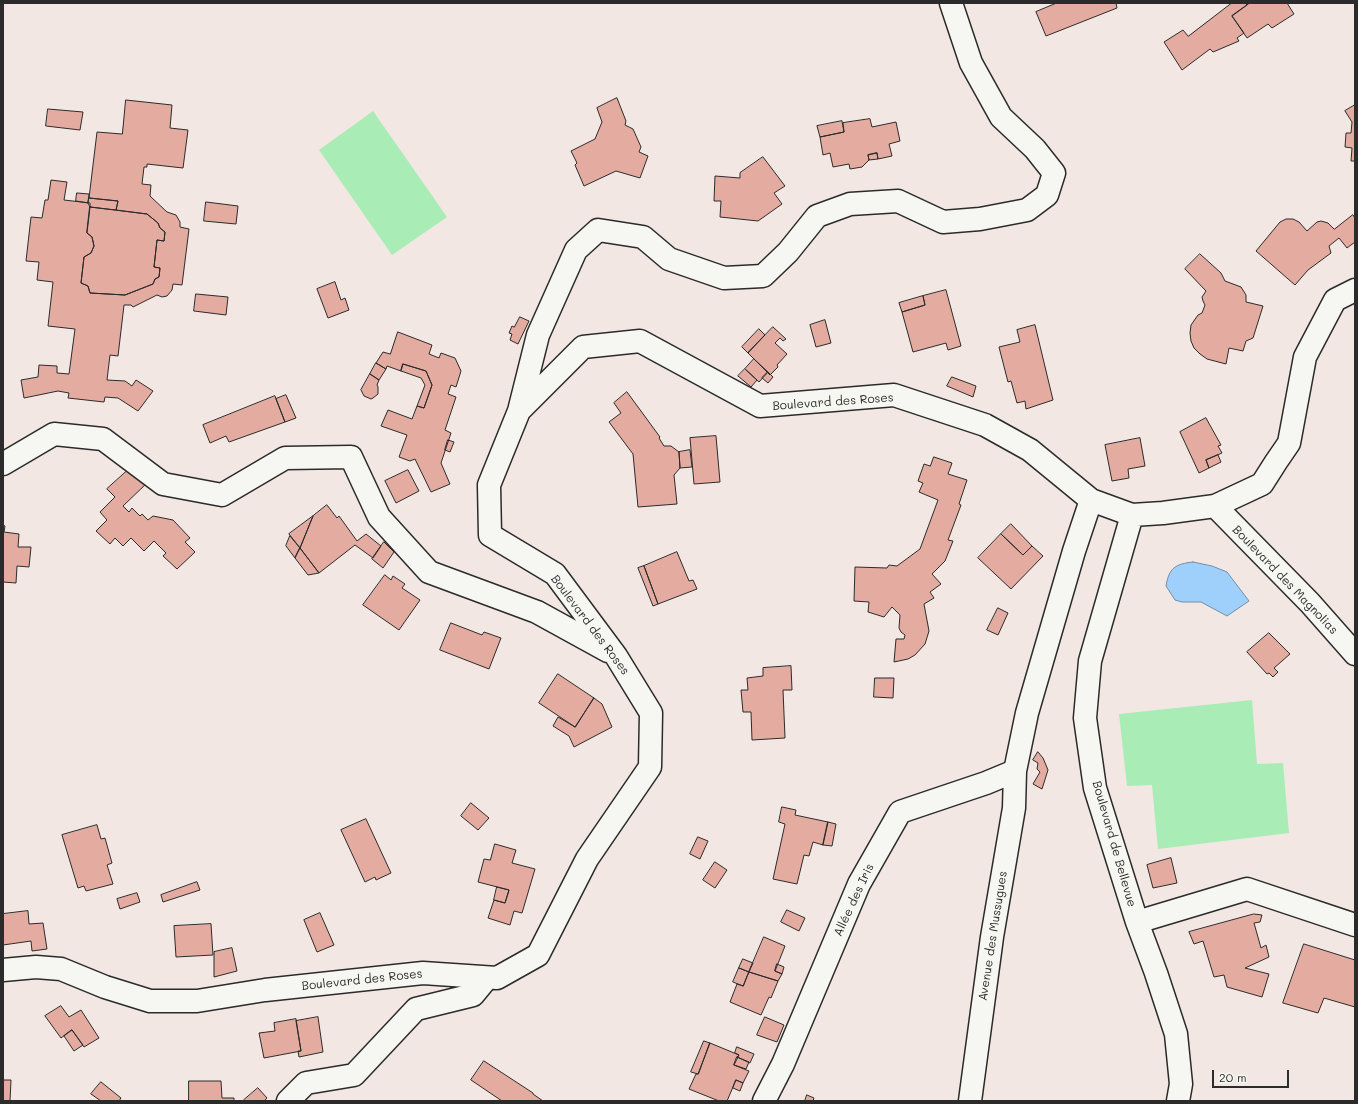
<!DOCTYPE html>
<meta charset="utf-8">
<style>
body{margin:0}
#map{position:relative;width:1358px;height:1104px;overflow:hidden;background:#f2e7e2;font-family:Mali,sans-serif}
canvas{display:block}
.frame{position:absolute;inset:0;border:4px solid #2b2b2b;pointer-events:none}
.scale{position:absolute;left:1212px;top:1070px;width:77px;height:18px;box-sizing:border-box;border:2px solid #2b2b2b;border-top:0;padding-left:5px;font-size:12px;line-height:14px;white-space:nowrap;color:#2b2b2b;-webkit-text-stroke:3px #f6f6f2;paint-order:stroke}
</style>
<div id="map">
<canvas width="1358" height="1104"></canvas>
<div class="frame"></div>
<div class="scale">20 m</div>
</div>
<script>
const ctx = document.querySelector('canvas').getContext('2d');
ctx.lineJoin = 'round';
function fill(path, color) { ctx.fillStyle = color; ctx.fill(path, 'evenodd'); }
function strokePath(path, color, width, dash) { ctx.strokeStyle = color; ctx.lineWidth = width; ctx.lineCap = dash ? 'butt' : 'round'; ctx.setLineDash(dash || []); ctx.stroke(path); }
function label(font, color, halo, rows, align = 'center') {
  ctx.font = font + ' Mali,sans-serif'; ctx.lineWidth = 3; ctx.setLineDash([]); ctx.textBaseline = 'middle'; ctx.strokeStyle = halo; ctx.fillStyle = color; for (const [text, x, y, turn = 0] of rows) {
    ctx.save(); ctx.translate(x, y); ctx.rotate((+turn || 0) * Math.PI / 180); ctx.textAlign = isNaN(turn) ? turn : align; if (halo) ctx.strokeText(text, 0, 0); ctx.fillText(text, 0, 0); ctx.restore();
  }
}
fill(new Path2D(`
 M373 111 447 217 392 255 319 150Z
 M1252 700 1257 764 1283 763 1289 833 1158 849 1152 785 1127 786 1119 714Z`), '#aaecb6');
const water = new Path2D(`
 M1193 562 1212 566 1227 572 1249 601 1227 616 1201 602H1182L1175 600 1166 586C1169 568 1175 564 1193 562Z`);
fill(water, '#9fd0fc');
strokePath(water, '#718ea8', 1);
const building = new Path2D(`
 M1057 3H1116L1117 8 1046 36 1036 12Z
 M1232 3H1245L1247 5 1232 16 1244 33 1237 38 1239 41 1213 52 1210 49 1182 70 1164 42 1183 30 1188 36Z
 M1250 3H1287L1294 14 1272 28 1268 24 1247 38 1232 16Z
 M617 98 626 121 625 125 633 129 641 147 639 152 648 156 640 178 616 171 584 186 575 165 577 163 571 151 595 139 602 122 597 108Z
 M126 100 172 105 170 128 188 130 183 168 147 164V167H144L142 184 151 185 150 196 167 212 176 215 180 222V227L189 229 182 285 173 284 172 290 167 296 162 297 157 295 133 307 131 305H124L118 356 110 355 107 380 125 381 132 386 136 380 153 391 138 411 118 398 105 397 104 402 68 398 69 393 58 391 24 398 21 380 38 377 39 365 57 366V373L69 374 75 329 48 326 53 282 37 280 39 262 26 261 31 217 42 218 45 200H48L51 180 67 182 64 200 90 203V207L87 233 92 237 94 246 91 253 84 257 81 283 88 286 90 293 125 295 153 284 155 279 159 277 160 268 154 267 157 240 164 241 165 232 160 228 158 223 147 214 116 210 118 201 89 198 97 132 122 134Z
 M1355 105V161H1351L1352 148 1345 147 1346 133H1351L1352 122 1345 111Z
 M48 109 83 112 80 130 46 126Z
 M870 119 872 127 896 122 900 141 889 144 892 156 878 159 877 153 868 155 869 160 862 167 850 169 849 164 833 167 830 153 823 155 820 137 844 132 843 123Z
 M842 121 844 132 820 137 817 126Z
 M877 153 878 159 869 160 868 155Z
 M763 157 785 186 774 193 782 204 758 221 720 217 721 201H714L715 176 740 178V173Z
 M77 193 89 194 88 203 76 201Z
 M89 198 118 201 116 210 90 207 88 203Z
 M206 202 238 206 236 224 204 221Z
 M90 207 147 214 158 223 160 228 165 232 164 241 157 240 154 267 160 268 159 277 155 279 153 284 125 295 90 293 88 286 81 283 84 257 91 253 94 246 92 237 87 233Z
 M1353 215 1355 218V242L1347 248 1339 238 1329 246 1331 253 1308 270 1295 285 1256 251 1280 222 1286 219H1293L1299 222 1307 231 1317 222 1321 221 1328 223 1334 229Z
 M1200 254 1221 273 1225 281 1241 287 1246 295V302L1263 306 1253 338 1246 341 1243 351 1229 348 1226 364 1207 359 1200 354 1194 348 1191 341 1190 333 1191 325 1198 315 1202 313 1205 305 1203 301 1202 297 1206 291 1185 269Z
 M335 282 341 300 345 298 349 310 328 318 317 289Z
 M946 290 961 346 948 350 946 343 913 352 902 312 925 305 923 296Z
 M196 294 228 297 226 315 194 311Z
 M923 296 925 305 902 312 899 303Z
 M520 317 529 321 518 344 510 340 512 334 509 333 512 326 514 327Z
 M825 320 831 343 816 347 810 325Z
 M1035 325 1053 400 1026 409 1025 401 1017 403 1011 381 1008 382 999 347 1020 342 1017 330Z
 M773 327 786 339 783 341 780 338 775 343 787 354 777 365 778 367 770 375 748 353Z
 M759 329 765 335 748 353 742 347Z
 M398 332 432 345 429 354 439 358 441 353 455 358 461 371 456 387 451 385 448 394 456 397 445 430 451 433 441 463 450 484 431 492 415 459 410 461 399 457 407 435 381 426 388 410 412 419 417 406 424 408 432 385 426 371 403 364 401 371 387 366 386 369 376 363 383 352 390 354Z
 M754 359 768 372 759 382 745 369Z
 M376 363 386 369 379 380 370 374Z
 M403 364 426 371 432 385 424 408 417 406 425 385 421 378 401 371Z
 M745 369 757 380 751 387 738 376Z
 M768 372 773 377 768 383 762 378Z
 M370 374 379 380 377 385 378 387V394L373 398 371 399 364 396 361 390Z
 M952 377 976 386 973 397 947 386Z
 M627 392 660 437 659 438 664 446H671L679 452 680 468 674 475 677 504 638 507 633 454 609 422 621 413 614 403Z
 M286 395 296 418 285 422 276 399Z
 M275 396 285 422 229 442 226 436 210 443 203 425Z
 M1206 418 1221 445 1218 446 1222 453 1206 460 1209 468 1199 473 1180 432Z
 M716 436 720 482 694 484 690 438Z
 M1140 438 1145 466 1128 469 1129 478 1112 481 1105 445Z
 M448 440 454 442 450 452 445 450Z
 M690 450 692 467 680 468 679 452Z
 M1218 455 1221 462 1209 468 1206 460Z
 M934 457 952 463 948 474 967 480 959 504 961 505 948 540 953 541 945 561 932 574 941 584 930 592 934 598 924 604 929 631 925 644 915 655 908 659 894 662 896 639H904L905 635 901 632 899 628 900 615 892 607 884 617 868 612 869 602 854 601 855 567 887 568 889 565 897 566 920 549 938 500 919 492 923 483 918 481 924 464 930 466Z
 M408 470 419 491 396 503 385 481Z
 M127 471 147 483 123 506 129 512 132 508 140 516 142 514 148 520 153 516 173 520 190 538 185 542 195 552 177 569 163 556 166 553 154 541 144 551 131 538 123 546 115 538 110 544 96 531 107 520 100 512 115 497 107 489Z
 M327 505 337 518 339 516 357 541 366 534 381 546 373 558 355 545 319 573 300 548 313 516Z
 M313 516 300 548 289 534Z
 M1011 524 1032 546 1023 555 1001 534Z
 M3 525 5 526 4 532 19 534 18 547H31L29 567 17 566 16 583 3 582Z
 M1001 534 1023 555 1032 546 1043 556 1011 589 978 558Z
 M290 536 300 548 295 558 286 546Z
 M384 542 394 552 383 568 372 559Z
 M300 548 319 573 308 575 295 558Z
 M677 552 689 581 693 580 697 589 658 604 644 566Z
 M644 566 658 604 653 606 638 568Z
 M385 575 391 580 393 576 405 584 402 588 420 600 399 630 363 605Z
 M998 608 1008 613 998 635 987 630Z
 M451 623 482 635 484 632 501 638 489 669 440 650Z
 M1269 633 1290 654 1274 668 1278 672 1273 677 1269 673 1267 674 1247 652Z
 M791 666 792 690H783L785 738 752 740 751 712H743L741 690H748L747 678 763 676V668Z
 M558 674 594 698 575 727 539 703Z
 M875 678H894L893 698 874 697Z
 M594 698 602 704 612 727 574 747 569 736 553 726 558 717 575 727Z
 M1038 752 1043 758 1048 770 1042 789 1033 784 1040 772 1037 769 1038 763 1033 760Z
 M471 803 489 818 478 830 461 816Z
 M782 807 796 810 795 815 828 822 823 845 813 842 809 856 804 855 797 884 773 879 785 824 779 822Z
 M366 819 391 873 376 880 375 877 365 882 341 830Z
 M828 822 836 824 832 846 823 845Z
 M97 825 101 839 105 838 112 863 107 865 113 884 86 891 84 886 78 888 62 835Z
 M698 837 708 841 700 859 690 854Z
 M495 844 516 850 512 863 535 869 522 913 514 911 510 925 488 918 494 900 505 903 509 890 478 882 484 859 490 860Z
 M1171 858 1177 883 1153 888 1147 865Z
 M715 862 727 870 715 888 703 880Z
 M197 882 200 890 163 902 161 895Z
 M497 887 509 890 505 903 494 900Z
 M137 893 140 902 120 909 117 899Z
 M787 910 805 918 799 931 781 922Z
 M28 911 29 924 43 923 47 949 32 951 31 941 3 945V914Z
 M320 913 334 945 317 952 304 920Z
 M1254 914 1262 915 1260 922 1254 923 1261 948 1266 945 1269 957 1245 968 1269 974 1262 997 1227 987 1224 975 1214 977 1203 941 1194 944 1189 932Z
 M211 924 213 955 176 957 174 926Z
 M764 937 785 946 775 971 782 974 778 981 749 972Z
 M1304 944 1355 960V1007L1324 998 1318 1013 1283 1003Z
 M232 948 237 971 214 977V952Z
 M743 959 753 963 749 972 739 968Z
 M777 964 784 967 782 974 775 971Z
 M739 968 749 972 743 986 733 982Z
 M749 972 778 981 771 998 769 997 761 1015 730 1002 737 984 743 986Z
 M61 1006 69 1017 81 1010 99 1038 84 1047 72 1030 61 1038 45 1016Z
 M318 1017 323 1052 299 1057 298 1051H301L296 1021Z
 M765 1017 784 1025 777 1042 757 1035Z
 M296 1019 301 1051 264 1058 259 1033 275 1031 274 1023Z
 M72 1030 83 1045 74 1051 64 1036Z
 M704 1041 710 1043 698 1074 691 1072Z
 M710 1043 739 1055 734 1065 749 1071 743 1083 736 1080 727 1101H719L689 1089 696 1074H698Z
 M737 1047 754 1054 750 1063 737 1057 739 1055 735 1053Z
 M737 1057 749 1062 746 1069 734 1065Z
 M484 1061 533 1093V1094L543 1101H502L471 1080Z
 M3 1080H11L10 1101H3Z
 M736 1080 743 1083 740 1091 733 1088Z
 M189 1081H221L222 1098H234V1101H189Z
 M101 1082 121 1098 119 1101H101L91 1094Z
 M258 1088 267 1098 264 1101H245L244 1100Z
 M807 1095 814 1098 813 1101H805Z`);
fill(building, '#e4aba0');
strokePath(building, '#2b2b2b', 1);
const minor = new Path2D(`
 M519 411 538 335 576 250 598 230 643 237 669 259 724 278 763 276 788 252 817 216 850 204 898 201 943 222 980 219 1027 210 1047 195 1054 173 1035 149 1001 117 971 63 951 3
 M3 464 54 434 103 439 163 484 222 495 285 458 351 457 379 517 429 572 537 612 608 651
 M1215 506 1310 603 1355 654
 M1132 515 1090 661 1085 718 1095 788 1137 922 1156 973 1176 1034 1181 1084 1178 1101
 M1137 922 1247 889 1355 925
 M3 970 36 967 61 969 105 987 150 1001H197L265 990 423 973 497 978 538 955 587 859 650 767 651 713 616 656 555 574 490 535 489 485 519 411 583 347 640 341 760 406 894 395 985 425 1030 450 1091 500 1132 515 1163 513 1215 506 1262 484 1276 462 1289 443 1305 357 1335 300 1355 290
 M288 1101 306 1083 354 1075 416 1009 473 995 487 978
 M764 1101 783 1064 859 884 900 812 986 783 1015 771
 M970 1101 992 937 1014 808 1015 771 1027 713 1074 551 1091 500`);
strokePath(minor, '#2b2b2b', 25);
strokePath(minor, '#f6f6f2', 22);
label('12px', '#2b2b2b', '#f6f6f2', [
 ["Boulevard des Roses",833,402,-4],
 ["Boulevard des Magnolias",1285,580,46],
 ["Boulevard des Roses",590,625,53],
 ["Boulevard de Bellevue",1114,844,74],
 ["Allée des Iris",854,900,-65],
 ["Avenue des Mussugues",993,936,-81],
 ["Boulevard des Roses",362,980,-6]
]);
</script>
